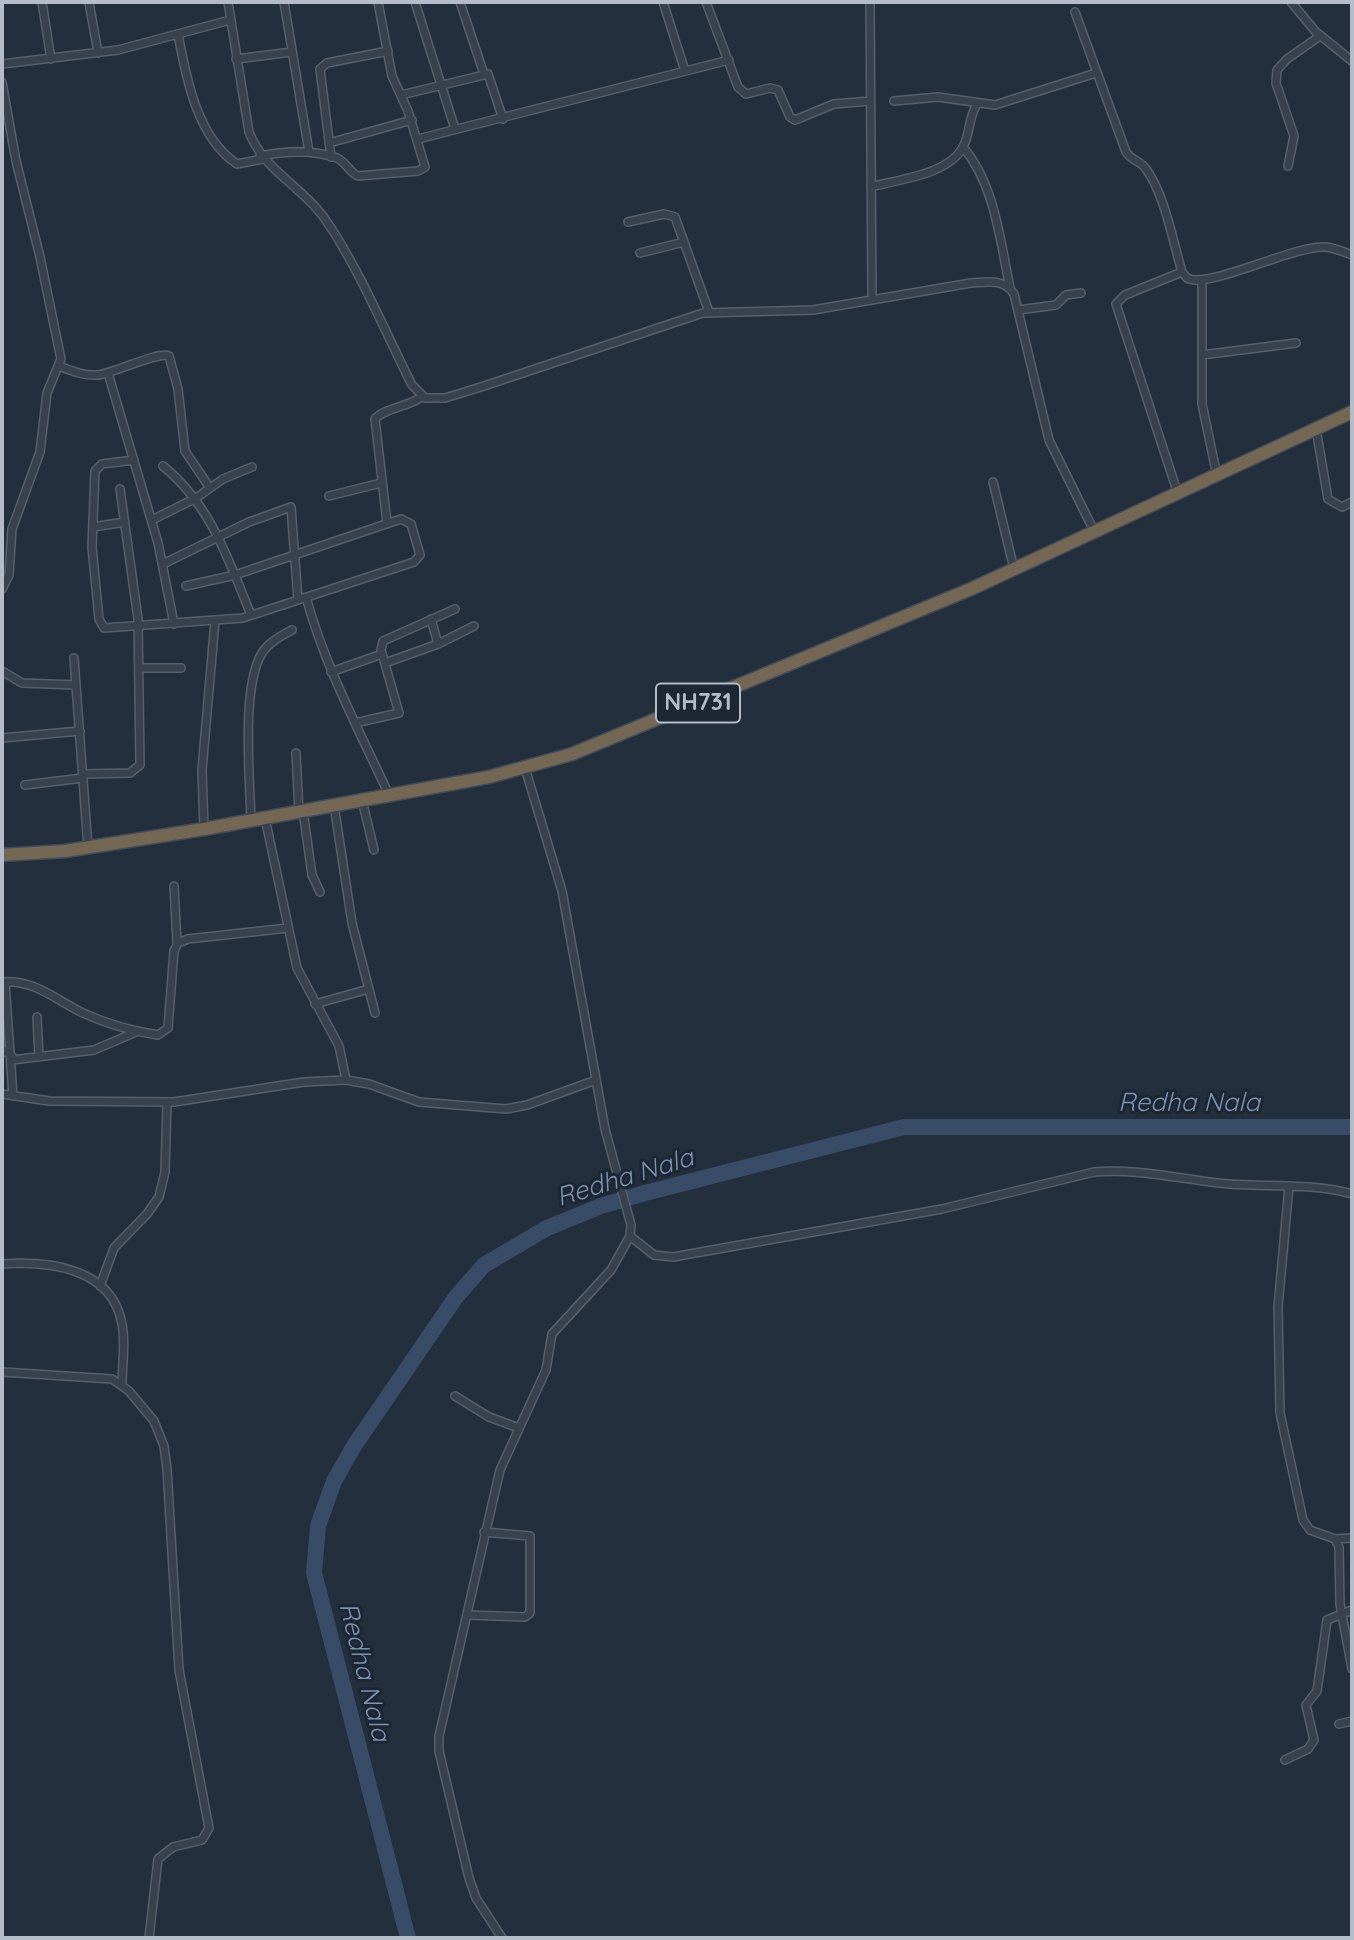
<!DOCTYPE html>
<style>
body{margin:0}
#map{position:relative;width:1354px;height:1940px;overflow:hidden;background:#242f3e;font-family:Quicksand,sans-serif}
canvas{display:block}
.frame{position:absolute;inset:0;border:4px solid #b4bcc9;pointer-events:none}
</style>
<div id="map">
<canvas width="1354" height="1940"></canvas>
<div class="frame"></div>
</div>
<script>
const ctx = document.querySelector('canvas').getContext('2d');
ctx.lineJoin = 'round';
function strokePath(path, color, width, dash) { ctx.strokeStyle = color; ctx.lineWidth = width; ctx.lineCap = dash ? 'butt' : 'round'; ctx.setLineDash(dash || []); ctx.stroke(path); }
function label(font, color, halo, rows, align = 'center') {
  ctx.font = font + ' Quicksand,sans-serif'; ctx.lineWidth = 6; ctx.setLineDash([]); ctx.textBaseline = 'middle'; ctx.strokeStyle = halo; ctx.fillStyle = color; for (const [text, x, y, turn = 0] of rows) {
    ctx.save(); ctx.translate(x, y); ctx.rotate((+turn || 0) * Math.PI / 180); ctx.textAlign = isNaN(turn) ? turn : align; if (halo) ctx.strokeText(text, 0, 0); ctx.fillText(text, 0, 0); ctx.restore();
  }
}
strokePath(new Path2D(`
 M408 1938 314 1573 318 1526 334 1481 354 1446 456 1297 484 1265 547 1228 601 1206 645 1193 904 1127H1352`), '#394c67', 16);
const street = new Path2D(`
 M42 2 51 59
 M89 2 98 53
 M228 2 249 132C264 171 302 186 325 219 359 268 385 332 412 385L425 398H445L484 386 703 313 813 310 971 283C987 282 1004 278 1014 294L1049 440 1095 533
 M284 2 309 152
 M415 2 455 129
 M460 2 484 74
 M663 2 685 71
 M706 2 738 87 746 94 770 88 778 90 790 117 795 120 834 104 870 101
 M870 2 872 299
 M1291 2 1316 32 1352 61
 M1075 12 1126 152C1132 161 1141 161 1146 169 1165 195 1173 242 1182 272L1187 278C1207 290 1293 245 1326 247 1335 248 1344 252 1352 255
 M178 34C186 77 197 138 237 164L263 159
 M236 59 292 52
 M2 64 118 50 230 20
 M2 82 16 161 40 257 61 359 47 393 40 452 12 529 9 575 2 589
 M401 95 488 74 503 119
 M894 101 938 97 995 105 1096 73
 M418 139 729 60
 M329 143 412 120
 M963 147C995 185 1000 240 1010 288
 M260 156C286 151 312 149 337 158 346 162 349 172 358 176L418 171 425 167 408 111 392 76 378 2
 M331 157 320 69 327 63 388 51
 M1288 166 1294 136 1276 83 1277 70 1287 59 1320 36
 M871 187C899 179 950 175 964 145 970 133 968 119 977 104
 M628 222 664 214 675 217 709 312
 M640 253 684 242
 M1202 281V404L1217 476
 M1018 310 1056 305 1066 295 1081 293
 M1202 355 1296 343
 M59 366C72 371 84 376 98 375 115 373 158 351 169 356L178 389 185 451 210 488
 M108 373 158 543 174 624
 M1316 429 1328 499 1342 507 1352 502
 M134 460 102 464 95 471 92 547 99 619 104 628 243 618 414 562 420 555 411 524 401 519 235 575 186 586
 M163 466C211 505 229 561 251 615
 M993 482 1014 569
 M1178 494 1116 304 1125 295 1182 272
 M329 496 381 483
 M152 520 196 498 223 479 252 467
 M387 523 375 419C384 408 409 407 423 396
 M93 527 125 522
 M163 564 249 522 291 507 298 600
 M306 597C325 667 359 730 389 795
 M431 619 438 644
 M74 658 88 848
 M385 663 438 644 474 626
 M140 668H181
 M2 671 22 683 76 685
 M331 672 382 654
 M355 723 399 713 381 650 383 641 455 609
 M2 738 80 731
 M296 753 299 812
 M83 774 130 773 140 765 138 619 120 489
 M25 785 83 778
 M362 800 374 850
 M334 805 352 923 375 1013
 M303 811 312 875 320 892
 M265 818 297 968 339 1046 346 1080
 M251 821C250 780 241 687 262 653 269 642 281 636 292 630
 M204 829 202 770 215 621
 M174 886 177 944
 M2 982C36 980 54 999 83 1013 107 1024 132 1031 158 1035L168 1028 174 951 178 943 188 939 288 928
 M5 982 13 1096
 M315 1004 369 989
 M37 1017 39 1057
 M2 1049 12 1056
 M12 1060 94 1050 136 1032
 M2 1094 49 1101 174 1102 304 1082 346 1080 369 1084 419 1102 506 1109 527 1105 596 1080
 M1289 1186 1278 1307 1280 1413 1303 1520 1310 1530 1335 1539 1339 1547 1340 1604 1352 1669
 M630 1236 654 1255 673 1257 942 1209 1094 1172C1140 1168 1183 1180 1229 1184 1270 1187 1312 1183 1352 1194
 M2 1264C48 1261 112 1267 122 1324 126 1343 122 1365 122 1384
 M100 1286 114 1248 147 1214 159 1197 165 1172 167 1102
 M2 1372 112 1379 129 1391 154 1421 164 1446 167 1469 179 1670 209 1828 202 1840 173 1847 158 1859 149 1938
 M455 1396 489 1417 519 1428
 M1335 1539 1352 1538
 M468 1615 525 1617 530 1613V1536L484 1532
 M1339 1724 1352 1721
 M1285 1760 1308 1749 1314 1740 1306 1705 1317 1691 1327 1620 1352 1610
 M502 1938 476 1898 469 1878 439 1751V1736L500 1470 546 1370 552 1334 611 1270 630 1236 631 1225 605 1129 562 891 525 768`);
const highway = new Path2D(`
 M2 855 65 851 204 829 489 777 572 754 971 589 1352 412`);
strokePath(street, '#565f6c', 10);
strokePath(highway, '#434c59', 15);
strokePath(street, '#38414e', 7);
strokePath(highway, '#746855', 12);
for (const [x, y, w] of [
 [698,703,84]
]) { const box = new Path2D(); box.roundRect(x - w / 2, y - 19.5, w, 39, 5); ctx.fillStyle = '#1d2633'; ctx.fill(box); strokePath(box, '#b4bcc9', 2); }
label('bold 23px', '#b4bcc9', null, [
 ["NH731",698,703]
]);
label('italic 26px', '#7c92b1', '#1d2633', [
 ["Redha Nala",1189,1103],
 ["Redha Nala",625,1178,-17],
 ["Redha Nala",364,1672,76]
]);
</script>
